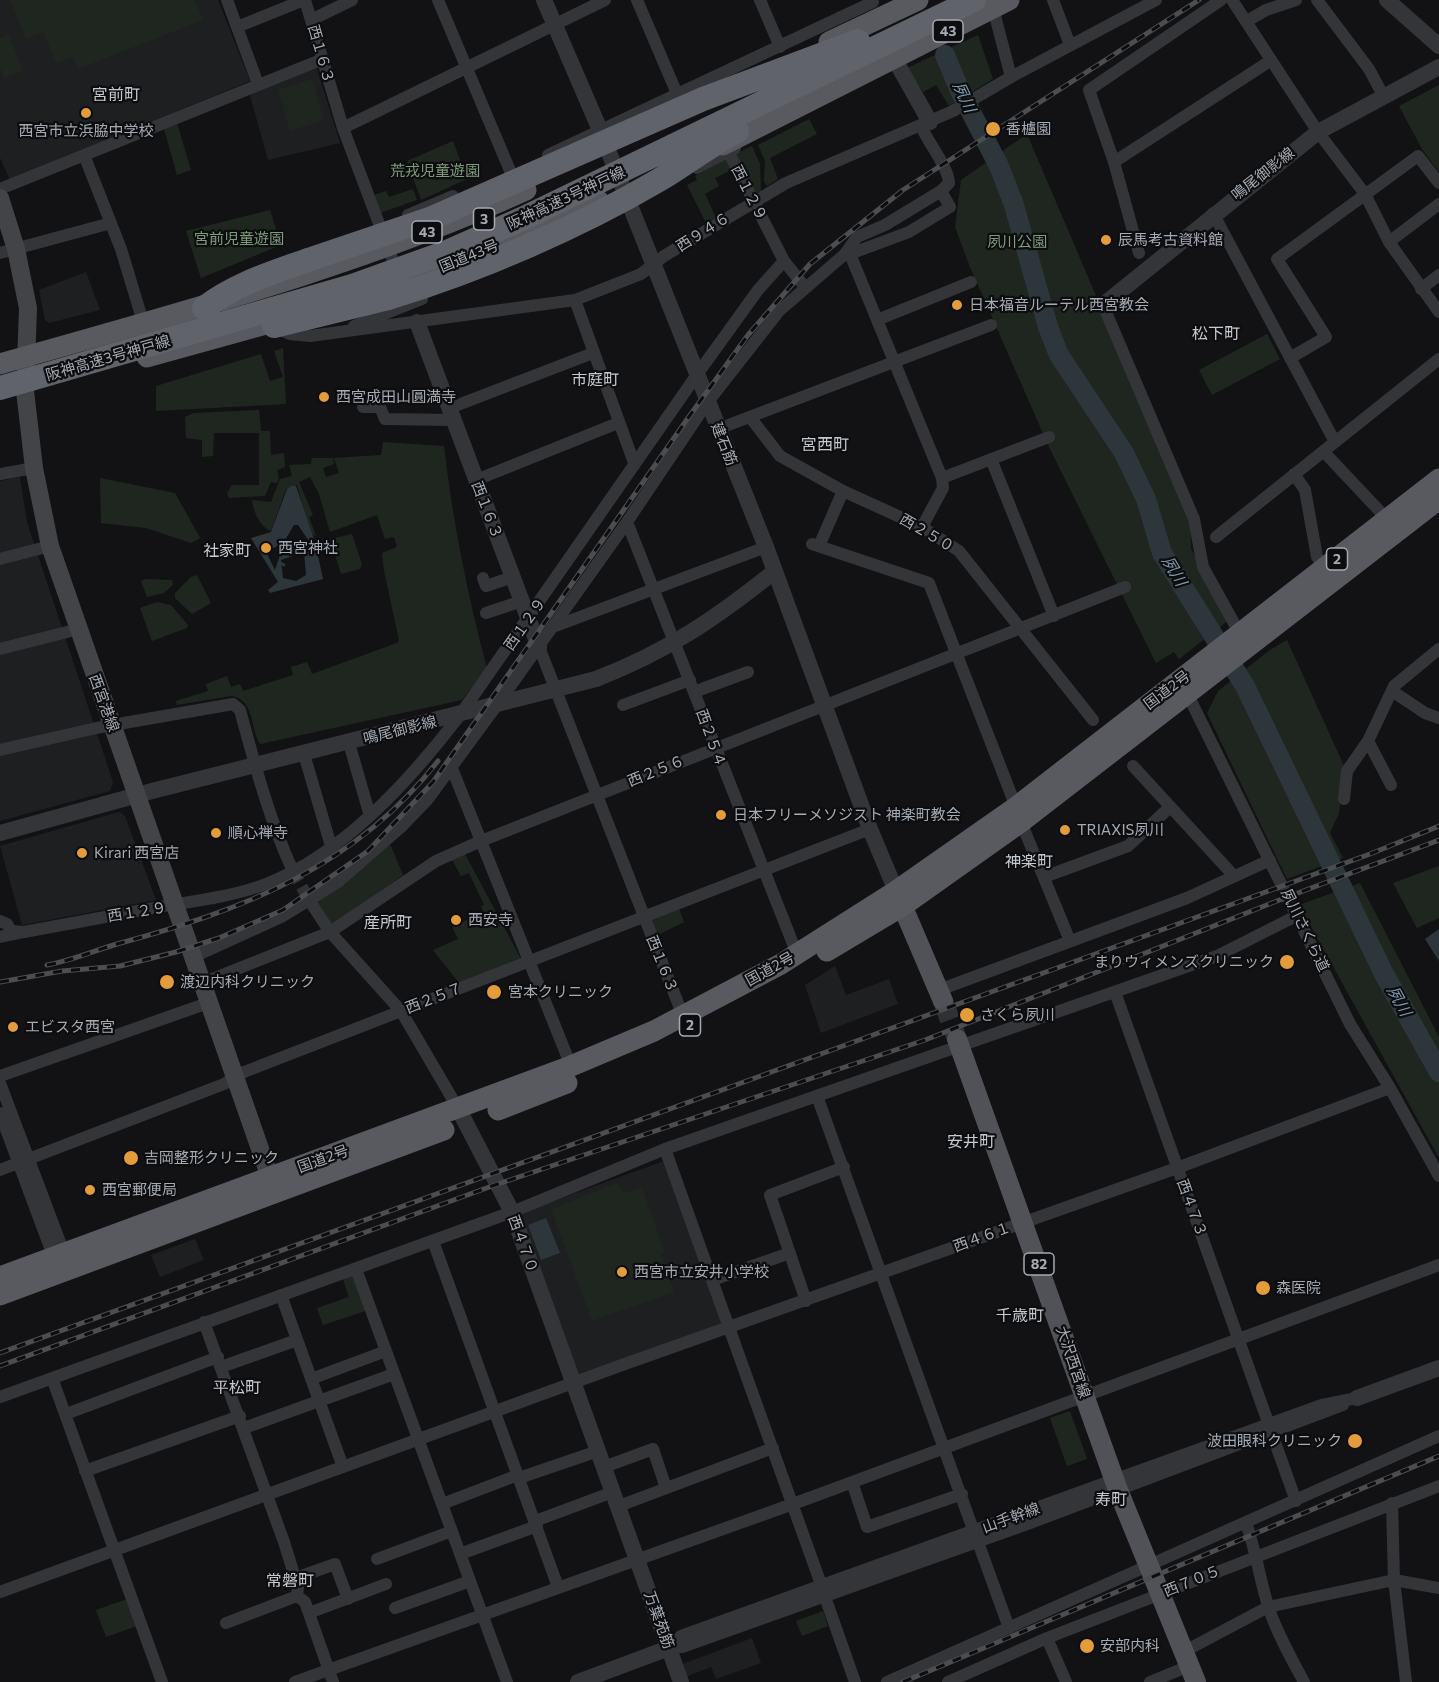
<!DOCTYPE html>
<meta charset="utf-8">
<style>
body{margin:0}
canvas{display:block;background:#121214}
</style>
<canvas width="1439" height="1682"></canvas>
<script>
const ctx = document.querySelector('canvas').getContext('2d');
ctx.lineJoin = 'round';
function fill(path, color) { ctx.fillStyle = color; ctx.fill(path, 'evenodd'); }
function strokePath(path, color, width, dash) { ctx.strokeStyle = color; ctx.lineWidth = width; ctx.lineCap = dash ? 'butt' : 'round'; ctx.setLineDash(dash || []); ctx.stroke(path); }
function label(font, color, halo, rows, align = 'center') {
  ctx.font = font + ' Commissioner,"Noto Sans JP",sans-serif'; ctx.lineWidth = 4.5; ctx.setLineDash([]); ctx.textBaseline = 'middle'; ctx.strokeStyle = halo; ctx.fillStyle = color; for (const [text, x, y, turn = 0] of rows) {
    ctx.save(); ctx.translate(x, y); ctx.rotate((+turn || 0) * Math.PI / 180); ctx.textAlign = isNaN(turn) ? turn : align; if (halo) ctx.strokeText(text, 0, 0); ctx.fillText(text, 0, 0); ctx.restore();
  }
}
fill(new Path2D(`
 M0 0H218L250 81 10 180 0 158Z
 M316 66 340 143 268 160 249 92Z
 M86 272 100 310 49 323 45 320 39 290Z
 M20 477 27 522 113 782 110 791 0 821V481Z
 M119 812 125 816 156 900 22 925 0 846Z
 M835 966 846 995 889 979 898 1004 821 1033 805 985Z
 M664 1161 724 1325 578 1376 520 1219 523 1212Z
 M195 1239 204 1260 160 1277 151 1255Z
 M752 1638 761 1663 716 1679 711 1667 685 1677 680 1665Z`), '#1e1f21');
fill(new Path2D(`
 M10 0H195L203 20 78 69 73 57 56 63 43 32 26 39Z
 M9 35 23 71 4 78 0 68V38Z
 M978 35 993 79 949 106 936 85 923 92 907 68Z
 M312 79 324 120 290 131 278 90Z
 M1439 85V172L1422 149 1399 106Z
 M809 119 817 134 770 158 778 179 767 186 764 181 765 161 758 145Z
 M177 123 191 170 177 175 164 129Z
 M1027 134 1190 516 1191 549 1230 619 1179 659 1174 652 1156 663 1049 447 970 267 955 227 961 180Z
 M453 141 467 179 421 200 407 161Z
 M752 146 760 164 761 191 755 194 735 154Z
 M726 159 732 170 715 178 719 186 705 194 716 218 706 223 687 185 697 180 695 176Z
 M413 189 417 200 380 213 374 195 386 191 389 197Z
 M270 210 281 245 201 278 186 231Z
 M1267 334 1280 359 1212 395 1199 370Z
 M283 348 286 404 156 411V386L261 354 270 381 283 377 274 351Z
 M259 410 261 431H270L271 455 284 453 285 467 277 470 279 478 277 483 271 482 265 496 229 498 227 493 232 485H259V433H214L213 456 202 457V440L186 438 185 417 194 413Z
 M383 442 444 446C453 523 467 593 487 668L462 700 260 744C250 729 255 699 231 696L177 705 176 701 208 691 206 684 227 676 231 687 240 684 243 691 293 675 291 667 307 662 312 674 397 643 399 640 384 571 382 553 397 547 394 537 385 539 377 515 330 532 319 494 310 477 299 482 313 515 309 517 316 536 311 534 297 485 286 489 271 531C260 527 253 510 252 500L271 502 280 479 292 476 289 465 311 464 312 458H333L334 464 323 468 326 477 339 473 334 458 381 455Z
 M100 478 175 493 200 538 191 543 146 528 101 523Z
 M352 534 362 565 360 569 341 574 330 539Z
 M197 575 211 603 192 614 175 598V593L191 577Z
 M146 579 172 580 173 585 164 593 147 597 141 581Z
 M157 602 171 605 188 625 187 628 152 641 140 608Z
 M1287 640 1344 766 1339 813 1330 833 1343 858 1287 879 1207 713 1218 691 1270 650Z
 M390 844 403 875 335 925H330L315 902Z
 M464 852 521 959 459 983 433 950 458 939 452 927 483 912 481 906 484 905 469 873 461 876 451 858Z
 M1439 866V918L1417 928 1393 883Z
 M1360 883 1439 1037V1158L1299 905Z
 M678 906 684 922 656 936 651 921 653 917Z
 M618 1183 623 1193 642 1187 665 1253 661 1254 674 1292 592 1321 551 1209Z
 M354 1275 368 1310 323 1325 317 1308 349 1297 343 1279Z
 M1070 1411 1087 1459 1067 1466 1050 1418Z
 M127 1599 137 1626 106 1637 96 1610Z
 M823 1611 828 1626 802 1636 796 1621Z`), '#1f261f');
fill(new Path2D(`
 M291 486H296L315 542 323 579 270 593 268 590 278 582 251 538 271 532 287 489ZM294 525H298L309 541 306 548 285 540ZM284 543 275 570 268 556 269 550ZM304 552 306 575 296 581 283 578 281 560Z
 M1439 929V961L1425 939Z
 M546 1218 560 1253 541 1260 528 1225Z`), '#2d363b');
strokePath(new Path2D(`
 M279 562 284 565`), '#2d363b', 3);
strokePath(new Path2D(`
 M945 55 960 91 999 166 1014 205 1048 327 1059 355 1124 453 1146 499 1162 553 1245 686 1384 974 1439 1072`), '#2d363b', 20);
strokePath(new Path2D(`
 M293 871 309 900`), '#2f3134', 12, [12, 6]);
strokePath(new Path2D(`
 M943 1001 957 1039`), '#2f3134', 20, [20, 10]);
strokePath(new Path2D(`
 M227 0 258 84
 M305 0 343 128 398 274
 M438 0 511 173
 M637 0 678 96
 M760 0 780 47
 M1053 0 1070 45
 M1232 0 1318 132 1365 194 1389 242 1439 312
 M1317 0 1369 69 1384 97
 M993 8 1011 77
 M311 20 352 0
 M1247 21 1266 10 1296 0
 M237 27 304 0
 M343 128 605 0
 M725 145 784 261 805 287
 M84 155 121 249 144 325
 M548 155 873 2
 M1114 162 1270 61
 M697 168 735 148
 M0 189 323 59
 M1213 213 1335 442
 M408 215 453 196
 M1389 242 1439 204
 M0 253 111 223
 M1139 253 1114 162 1089 90 1221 0
 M845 254H850L909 232 950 207 941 191
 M850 254 942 478
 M1421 289 1439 275
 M575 300 634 463
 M1103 305 1194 519 1203 567 1240 634
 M877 320 971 282
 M354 326 422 299
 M277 328 290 334 310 336 575 300 641 274 664 256 786 183 953 111 1011 77 1156 0
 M1290 358 1326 337 1277 259 1418 156 1439 183
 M363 407H380L385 419 454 420
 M450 408 593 353
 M750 417 780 456 843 491 922 527 959 551 1093 720
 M718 429 991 325
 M1324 452 1388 520
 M991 459 1054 616
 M0 474 34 468
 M1294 474 1305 490 1317 557 1325 568
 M476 480 618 423
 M627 522 797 954
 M922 527 943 488 942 478 1049 437
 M1216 537 1439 359
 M812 544 929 583 1016 807
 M819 546 843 491
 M0 559 50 546
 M483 578 486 586 513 577
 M486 613 522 601
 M553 627 766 547
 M539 647 683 1016
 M0 649 79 629
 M1186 691 1350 1024 1390 1088 1439 1176
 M1392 691 1425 713 1439 718
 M694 692 748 672
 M623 705 690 680
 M1368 741 1391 785
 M349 743 370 816
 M0 750 101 727 233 704 240 710C255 765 269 819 293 871
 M304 754 331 846
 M451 766 571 1066
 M1133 766 1234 876
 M1344 799 1347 771 1368 741 1394 686 1439 649
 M1021 822 1070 941
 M1044 877 1128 846 1170 807
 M309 900 330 932 401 1011 459 1110
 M0 921 7 924 11 931 24 932 0 937
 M24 932C69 924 114 915 159 907 195 901 231 897 266 884 344 854 411 779 460 715L696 376 758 290 784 261
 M193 957 281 917 309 900 338 882 401 827 428 799 497 705 627 522 707 403 779 311 845 254 857 237 885 225 941 191 949 183C949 168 927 141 921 126
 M202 983 330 932 436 861 481 841 1125 587
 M939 990 1187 898 1270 860
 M1115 992 1269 1425
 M0 1076 208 1003
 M0 1083 66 1258
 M817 1096 974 1532
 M0 1113 55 1261
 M665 1149 822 1587
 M0 1170 224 1084 244 1072 870 829
 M433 1241 558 1587
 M356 1269 507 1682
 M712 1280 790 1253
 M281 1295 343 1467
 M806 1301 770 1195 844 1167
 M204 1322 284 1542 298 1587 297 1596 305 1602 333 1682
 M221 1367 297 1340
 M52 1378 162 1682
 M311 1379 386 1351
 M0 1397 512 1212 665 1149 1217 956 1298 915
 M66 1414 218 1357
 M244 1428 394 1374
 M1272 1434 1296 1501
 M604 1467 653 1449 666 1488
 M85 1471 240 1416
 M519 1478 598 1451
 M852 1482 867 1527 962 1494
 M1392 1503 1394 1580 1406 1682
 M442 1504 518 1475
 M619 1506 773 1448
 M535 1521 613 1492
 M1246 1523C1256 1551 1260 1581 1269 1609 1278 1635 1291 1658 1304 1682
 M978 1542 1009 1628
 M460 1554 537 1526
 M377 1559 452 1531
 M296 1578 335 1564 348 1599
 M0 1592 622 1365 1177 1168 1390 1088
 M825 1597 855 1682
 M395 1608 470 1581
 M309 1613 386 1584
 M226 1623 297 1596
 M1047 1638 1066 1682
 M669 1648 681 1636 1322 1405 1357 1398
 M669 1648 682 1647 1030 1523 1343 1405
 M1183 1652 1268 1607 1394 1580 1439 1588
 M295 1682 793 1504 1439 1265
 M887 1682 1439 1436
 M948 1682 1047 1638 1439 1486
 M1150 1682 1189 1666`), '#343538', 12);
strokePath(new Path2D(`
 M544 0 600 130 766 547 870 829 896 891
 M1387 0 1439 46
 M899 67 930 122
 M1103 305 1318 132 1439 67
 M417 322 539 647
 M0 833 152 791 596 679C668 651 715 619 775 571
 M459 1110 512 1212 681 1682
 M1357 1398 1439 1368
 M578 1682 669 1648`), '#343538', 16);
strokePath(new Path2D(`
 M0 198 16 249 28 308 25 391 34 468 50 546 274 1189`), '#424448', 18);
strokePath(new Path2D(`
 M896 891 943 1001
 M957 1039 1118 1490 1196 1682`), '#505257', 20);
strokePath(new Path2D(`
 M829 42 918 0
 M723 145 1009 0
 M409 280 599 201
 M147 357 288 318
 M0 364C178 313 357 267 526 190
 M827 951 904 905 1021 822 1439 499
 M498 1110 567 1083
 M0 1277 571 1066 654 1031 781 964 896 891 1016 807 1439 479
 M0 1295 444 1130`), '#585a60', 21);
strokePath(new Path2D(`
 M204 308C235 284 272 273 308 260
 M274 326 388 298`), '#606369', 24);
const rail = new Path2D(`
 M47 965C71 961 93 951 117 944 243 910 354 868 438 761
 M0 982 62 971 120 966 176 952 219 938 283 910 368 851 433 782 688 418 748 335 810 264 903 190 1199 0
 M0 1353 1370 854 1439 826
 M0 1366 492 1186 925 1040 1282 899 1439 840
 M903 1682 1439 1456`);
strokePath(rail, '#4b4d51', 5);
strokePath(rail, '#0d0d0f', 3, [9]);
strokePath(new Path2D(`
 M308 260 432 218 703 99 858 41
 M388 298C478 271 579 227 659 180 686 164 710 145 737 131
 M0 388 352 286 447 252 524 218 974 0`), '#606369', 24);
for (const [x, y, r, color] of [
 [86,113,6,"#e39c3b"],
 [993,129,8,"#e39c3b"],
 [1106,240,6,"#e39c3b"],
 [957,305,6,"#e39c3b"],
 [324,397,6,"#e39c3b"],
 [266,548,6,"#e39c3b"],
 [721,815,6,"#e39c3b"],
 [1065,830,6,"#e39c3b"],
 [216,833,6,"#e39c3b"],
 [82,853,6,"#e39c3b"],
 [456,920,6,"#e39c3b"],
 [1287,962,8,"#e39c3b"],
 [167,982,8,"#e39c3b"],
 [494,992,8,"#e39c3b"],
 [967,1015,8,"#e39c3b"],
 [13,1027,6,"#e39c3b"],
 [131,1158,8,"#e39c3b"],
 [90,1190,6,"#e39c3b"],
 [622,1272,6,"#e39c3b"],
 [1263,1288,8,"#e39c3b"],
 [1355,1441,8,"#e39c3b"],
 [1087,1646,8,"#e39c3b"]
]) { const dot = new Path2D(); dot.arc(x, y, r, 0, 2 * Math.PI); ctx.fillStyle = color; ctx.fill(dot); strokePath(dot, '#0d0d0f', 2); }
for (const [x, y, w] of [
 [948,31,30],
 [484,219,21],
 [427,232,30],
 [1337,559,21],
 [690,1025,21],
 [1039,1264,30]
]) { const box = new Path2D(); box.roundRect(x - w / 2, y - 11, w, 22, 4.5); ctx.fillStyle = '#0d0d0f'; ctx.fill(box); strokePath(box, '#a5abb3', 1.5); }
label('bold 14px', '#a5abb3', null, [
 ["43",948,31],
 ["3",484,219],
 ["43",427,232],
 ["2",1337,559],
 ["2",690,1025],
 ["82",1039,1264]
]);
label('15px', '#a5abb3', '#0d0d0f', [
 ["西１６３",321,54,74],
 ["鳴尾御影線",1263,174,-38],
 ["西１２９",749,193,63],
 ["阪神高速3号神戸線",566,198,-25],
 ["西９４６",703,232,-32],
 ["国道43号",469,256,-22],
 ["阪神高速3号神戸線",108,358,-16],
 ["建石筋",724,444,68],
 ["西１６３",487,510,69],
 ["西２５０",927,533,30],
 ["西１２９",525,624,-55],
 ["国道2号",1167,690,-37],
 ["西宮港線",104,703,70],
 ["鳴尾御影線",400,730,-14],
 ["西２５４",711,738,70],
 ["西２５６",656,771,-22],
 ["西１２９",137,912,-9],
 ["夙川さくら道",1305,930,64],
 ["西１６３",662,964,68],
 ["国道2号",770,969,-29],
 ["西２５７",434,998,-21],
 ["国道2号",323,1159,-20],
 ["西４７３",1192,1208,70],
 ["西４６１",982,1237,-20],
 ["西４７０",523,1244,70],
 ["大沢西宮線",1073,1362,71],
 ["山手幹線",1011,1518,-20],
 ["西７０５",1192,1581,-22],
 ["万葉苑筋",659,1620,70]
]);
label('15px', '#a5abb3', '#0d0d0f', [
 ["香櫨園",1006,129],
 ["西宮市立浜脇中学校",86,131,"center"],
 ["辰馬考古資料館",1118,240],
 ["日本福音ルーテル西宮教会",969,305],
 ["西宮成田山圓満寺",336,397],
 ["西宮神社",278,548],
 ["日本フリーメソジスト 神楽町教会",733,815],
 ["TRIAXIS夙川",1077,830],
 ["順心禅寺",228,833],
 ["Kirari 西宮店",94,853],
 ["西安寺",468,920],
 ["まりウィメンズクリニック",1274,962,"right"],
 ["渡辺内科クリニック",180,982],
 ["宮本クリニック",508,992],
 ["さくら夙川",980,1015],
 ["エビスタ西宮",25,1027],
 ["吉岡整形クリニック",144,1158],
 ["西宮郵便局",102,1190],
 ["西宮市立安井小学校",634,1272],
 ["森医院",1276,1288],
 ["波田眼科クリニック",1342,1441,"right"],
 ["安部内科",1100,1646]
], 'left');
label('15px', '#7e9d7d', '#0d0d0f', [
 ["荒戎児童遊園",435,171],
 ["宮前児童遊園",239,239],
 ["夙川公園",1017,242]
]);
label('16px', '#c5c9d0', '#0d0d0f', [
 ["宮前町",116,95],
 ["松下町",1216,334],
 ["市庭町",595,380],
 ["宮西町",825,445],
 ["社家町",227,551],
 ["神楽町",1029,862],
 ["産所町",388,923],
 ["安井町",971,1142],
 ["千歳町",1020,1316],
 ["平松町",237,1388],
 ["寿町",1111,1500],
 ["常磐町",290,1581]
]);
label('italic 16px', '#7e9bac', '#0d0d0f', [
 ["夙川",964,97,65],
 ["夙川",1174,571,59],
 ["夙川",1399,1001,61]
]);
</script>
